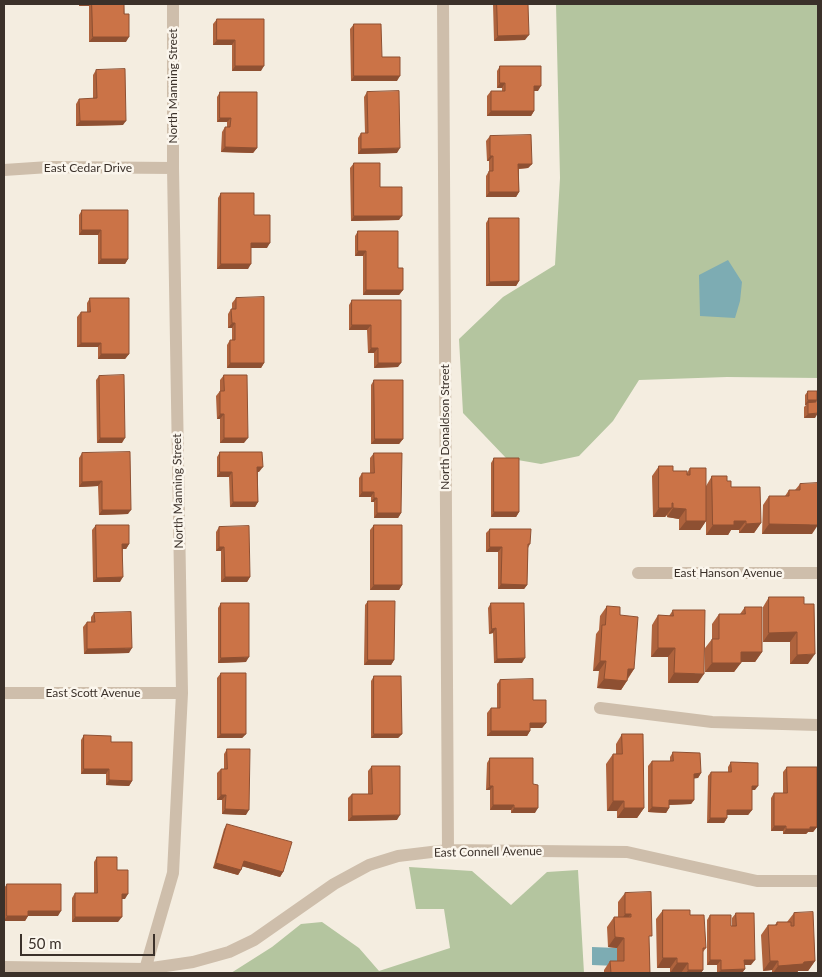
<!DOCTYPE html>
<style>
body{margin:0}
#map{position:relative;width:822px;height:977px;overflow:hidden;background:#f4ede0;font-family:Lato,sans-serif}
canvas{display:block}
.frame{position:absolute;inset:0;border:5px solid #3b312a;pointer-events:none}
.scale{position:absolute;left:20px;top:934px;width:135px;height:22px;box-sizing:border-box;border:2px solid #3b312a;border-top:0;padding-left:6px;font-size:15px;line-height:18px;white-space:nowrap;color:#3b312a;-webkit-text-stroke:4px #fbf6ed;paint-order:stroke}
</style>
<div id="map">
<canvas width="822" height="977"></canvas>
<div class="frame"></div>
<div class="scale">50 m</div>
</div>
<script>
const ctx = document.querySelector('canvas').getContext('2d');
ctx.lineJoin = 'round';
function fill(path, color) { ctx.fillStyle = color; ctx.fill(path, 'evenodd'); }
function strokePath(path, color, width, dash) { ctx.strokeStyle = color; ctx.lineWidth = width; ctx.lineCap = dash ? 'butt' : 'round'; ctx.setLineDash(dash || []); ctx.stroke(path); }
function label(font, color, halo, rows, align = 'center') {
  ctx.font = font + ' Lato,sans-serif'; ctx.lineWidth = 5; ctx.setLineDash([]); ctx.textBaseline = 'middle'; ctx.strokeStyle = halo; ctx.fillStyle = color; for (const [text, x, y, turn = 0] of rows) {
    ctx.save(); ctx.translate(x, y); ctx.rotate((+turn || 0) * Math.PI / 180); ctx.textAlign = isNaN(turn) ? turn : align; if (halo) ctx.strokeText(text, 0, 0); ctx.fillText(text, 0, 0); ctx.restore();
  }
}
fill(new Path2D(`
 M556 4H818V378L727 377 639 380 613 421 579 456 541 464 506 458 463 413 459 339 503 297 555 265 560 178Z
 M409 867 472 871 511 905 547 872 578 870 584 973H231L272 947 301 924 322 922 359 948 379 971 450 948 444 909H416Z`), '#b4c59f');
fill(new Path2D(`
 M728 260 742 282 740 301 735 318 700 316 699 275Z
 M592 947 617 948V966L592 965Z`), '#7dacb3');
strokePath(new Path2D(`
 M443 4 448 850
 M4 170 49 167 173 168
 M638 573H818
 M4 693H182
 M600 708 712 722 818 725
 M4 967 145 969 193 962 229 952 254 940 334 884 369 865 398 856 448 850 627 852 757 881H818
 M144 973 173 873 182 693 173 168V4`), '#cebeab', 12);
fill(new Path2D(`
 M79 4H124L126 42H89V6H79Z
 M493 4H528L525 40 494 41Z
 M217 19 261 71H232V45H213V24Z
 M354 24 382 57 397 81H351L350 29Z
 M500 66 538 91H534V111L531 116H487V96L491 91H502V88H497V71Z
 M96 70 123 125 76 126V104L79 99H93V75Z
 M220 92 257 148 253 153 221 152 222 132 225 127H227V122H217V97Z
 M367 92 397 153 358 154V138L361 133H365L364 97Z
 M490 136 532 164 528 168 519 169V192L516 197H486V176L489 171V161H487L486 141Z
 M354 163 380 187 399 220 351 221 350 168Z
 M221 193 254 215 267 248H251L248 269H217L218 198Z
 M82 210 128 259 125 264H98V235H79V215Z
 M489 218 519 281 516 286H486V223Z
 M358 231 398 268 403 290 399 295H363V256H355V236Z
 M90 298 129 354 125 359H98V347H77V317L81 312H87V303Z
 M236 298 264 363 261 368H227V345L230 340H232V328H228V314L231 309H232V303Z
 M352 300H401L398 367 374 368V353H368L367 330H349V305Z
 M224 375 244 443H220V419H217L216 396 220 391V380Z
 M99 376 122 443H97L96 380Z
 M374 380 403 439 399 444H371V385Z
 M808 391 817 400 816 402 815 418H804V407L806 405H805V395Z
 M220 452 259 472H258V502L255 507H230L229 477H217V457Z
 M82 453 128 514 99 515 98 486 79 487V458Z
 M374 453 401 513 398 518H374V502H371V497H359V478L362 473H370V458Z
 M494 458 519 512 516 517H491V463Z
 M659 466 673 471 687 473 690 468 706 486 712 476 727 481 731 487 761 523 754 533H739V530H731L728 535H706V521L700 530H679V519L667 517V515L665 517H653L652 476Z
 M800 484 812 534H762L763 505 769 496H785L789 490H795Z
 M96 525 129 544 126 549H123L120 582H93L92 530Z
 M374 525 402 585 399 590H370V530Z
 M219 527 250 577 247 582H221V551H216V532Z
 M490 529 530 544 528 548 527 585 524 589H498V552H486V533Z
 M769 597 804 604 808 664H790V642H763V607Z
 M368 601 394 660 391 665H364L365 605Z
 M221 603 246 662 218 663V608Z
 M491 603 522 663H494L493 633 489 634 488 608Z
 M607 606 620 615 634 669 621 690 597 688 599 671H593L596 634 599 630 600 616Z
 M745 607 762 652 755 662H741L734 672H705V648L712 639V624L719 614H740Z
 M673 610 698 683H668V657H651L652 625 658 615 669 616Z
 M94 613 129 653 84 654 83 627 87 622H91V617Z
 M221 673 246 734 242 738H217V678Z
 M374 676 402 734 398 738H371V681Z
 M500 680 533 700 546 723 542 728H530V731L527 736H487V713L491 708H497V684Z
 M622 734 644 808 637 818H617V811H607L606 764 613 754H616V744Z
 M84 735 111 742 132 781 129 786 106 785V774H81V740Z
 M227 749 246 815 222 814V800H217V773L221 769H224V754Z
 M673 752 701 773 698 778H694V800L691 804 669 805V808L666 813 648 812V766L652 761H670V757Z
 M490 758 533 784 535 813H511V810H490V790H486L487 763Z
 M731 762 755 790H752V810L748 815H727V818L724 823H707L708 776 711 772H728V767Z
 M372 766 397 820 348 821V798L352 794H368V771Z
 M787 767 817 827 813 832H808L806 834H783V831H771V798L774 793H783V772Z
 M227 824 283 872 280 877 242 866 241 870 238 875 213 868 224 829Z
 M97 857 117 870 125 899H122L118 922H72V898L75 893H94V862Z
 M7 884 58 916H28L25 921H4V888Z
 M625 893 649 941 650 973H604V970L610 961H617V948L608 947 607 927 614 917H618V902Z
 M663 910 690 915 706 948 703 952V970L701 973H670V968H657L656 919Z
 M736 913 751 965H744L745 969 742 973H717V965H707V920L710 915 731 926H732V918Z
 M794 913 815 961 808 971H798L797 973H772V970L763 971 761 935 768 925H775L777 922H787Z`), '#af633d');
fill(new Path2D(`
 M81 4H90L89 6H79Z
 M529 35 525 40 494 41 498 36Z
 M93 37H129L126 42H89Z
 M217 40H235L232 45H213Z
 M235 66H264L261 71H232Z
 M354 76H400L397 81H351Z
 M500 83H505L502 88H497Z
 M534 86H541L538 91H531Z
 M491 111H534L531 116H487Z
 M220 118H231L227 122H217Z
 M80 121H126L123 125 76 126Z
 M225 147 257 148 253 153 221 152Z
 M400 148 397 153 358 154 361 149Z
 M490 156H493L489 161H487Z
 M518 164H532L528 168 515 169Z
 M489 192H519L516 197H486Z
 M354 216H402L399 220 351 221Z
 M82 230H101L98 235H79Z
 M251 243H270L267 248H248Z
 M358 251H366L363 256H355Z
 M101 259H128L125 264H98Z
 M221 264H251L248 269H217Z
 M519 281 516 286H486L490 282Z
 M366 290H403L399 295H363Z
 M232 323H235L232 328H228Z
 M352 325H371L367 330H349Z
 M81 343H101L98 347H77Z
 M371 348H378L374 353H368Z
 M101 354H129L125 359H98Z
 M230 363H264L261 368H227Z
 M378 363H401L398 367 374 368Z
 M808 400H817L814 405 808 403 806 405H805Z
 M818 413 815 418H804L808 414Z
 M220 414H224L220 419H217Z
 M100 438H125L122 443H97Z
 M224 438H248L244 443H220Z
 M375 439H403L399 444H371Z
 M257 467H263L259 472H254Z
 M220 472H232L229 477H217Z
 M102 481 98 486 79 487 82 482Z
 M362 492H374L371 497H359Z
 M374 498H377L374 502H371Z
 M233 502H258L255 507H230Z
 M672 503H673L670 508H672L665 517H653L659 508Z
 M673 508 686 509 679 519 667 517Z
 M102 510H131L128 514 99 515Z
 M494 512H519L516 517H491Z
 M377 513H401L398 518H374Z
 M686 521H706L700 530H679Z
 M734 521H746L739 530H731L728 535H706L713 525Z
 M761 523 754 533H739L746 524Z
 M769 524 818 525 812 534H762Z
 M122 544H129L126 549H119Z
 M219 547H224L221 551H216Z
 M490 547H502L498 552H486Z
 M123 577 120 582H93L97 578Z
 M225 577H250L247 582H221Z
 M501 584 527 585 524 589H498Z
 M374 585H402L399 590H370Z
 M496 628 493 633 489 634 492 629Z
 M797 632 790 642H763L769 633Z
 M132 648 129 653 84 654 87 649Z
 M658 648H675L668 657H651Z
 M741 652H762L755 662H734Z
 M815 654 808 664H790L797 655Z
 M249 657 246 662 218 663 221 658Z
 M525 658 522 663H494L497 659Z
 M368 660H394L391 665H364Z
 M600 661H606L599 671H593Z
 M712 663H741L734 672H705Z
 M628 669H634L627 679Z
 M674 673 704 674 698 683H668Z
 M604 679 627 681 621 690 597 688Z
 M530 723H546L542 728H527Z
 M491 731H530L527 736H487Z
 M221 734H246L242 738H217Z
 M374 734H402L398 738H371Z
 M84 769H109L106 774H81Z
 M701 773 698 778 691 779 694 774Z
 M109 780 132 781 129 786 106 785Z
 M490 786H493L490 790H486Z
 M752 786H758L755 790H748Z
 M221 795H226L222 800H217Z
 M669 800H694L691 804 666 805Z
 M613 801H624L617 811H607Z
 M493 805H514L511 810H490Z
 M652 807 669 808 666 813 648 812Z
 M514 808H538L535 813H511Z
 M624 808H644L637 818H617Z
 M225 809 249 810 246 815 222 814Z
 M727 810H752L748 815H724Z
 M400 815 397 820 348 821 352 816Z
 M710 818H727L724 823H707Z
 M774 826H786L783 831H771Z
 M810 827H817L813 832H808L806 834H783L786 829Z
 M244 861 283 872 280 877 241 866Z
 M216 863 241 870 238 875 213 868Z
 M122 894H128L125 899H118Z
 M28 911H61L58 916H28L25 921H4L7 916Z
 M625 914H631L624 923 619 924Z
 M75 917H122L118 922H72Z
 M615 937 624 938 617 948 608 947Z
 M663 958H677L670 968H657Z
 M710 960H721L717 965H707Z
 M744 960H755L751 965H741Z
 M770 961H778L772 970 763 971Z
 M815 961 808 971H798L797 973H773L778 966 804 962Z
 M677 963H688L681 973H670Z
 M745 969 742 973H718L721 970Z
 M688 970H703L701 973H686Z`), '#8e5032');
const building = new Path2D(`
 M92 4H124V14H129V37H93Z
 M497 4H528L529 35 498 36Z
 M217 19H264V66H235V40H217Z
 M354 24H381L382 57H400V76H354Z
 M500 66H541V86H534V111H491V91H505V83H500Z
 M125 69 126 121H80L79 99 97 98 96 70Z
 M399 91 400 148 361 149V133H368L367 92Z
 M220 92H257V148L225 147V127H230L231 118H220Z
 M531 135 532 164H518L519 192H489V171H493V156H490V136Z
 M354 163H380V187H402V216H354Z
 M221 193H254V215H270V243H251V264H221Z
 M82 210H128V259H101V230H82Z
 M489 218H519V281L490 282Z
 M358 231H398V268H403V290H366V251H358Z
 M264 297V363H230V340H235V323H232L231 309H236V298Z
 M90 298H129V354H101V343H81V312H90Z
 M352 300H401V363H378V348H371V325H352Z
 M124 375 125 438H100L99 376Z
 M224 375H247L248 438H224V414H220V391H224Z
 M374 380H403V439H375Z
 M808 391H817V400H808Z
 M818 402V413L808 414V403Z
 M130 452 131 510H102V481L82 482V453Z
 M220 452H262L263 467H257L258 502H233L232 472H220Z
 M374 453H402L401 513H377V498H374V492H362V473H374Z
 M494 458H519V512H494Z
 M659 466H673V471H687V475H690V468H706V521H686V509L673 508V503H672V508H659Z
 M712 476H727V481H731V487H760L761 523 746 524V521H734V525H713Z
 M818 483V525L769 524V496H789V490H800V484Z
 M96 525H129V544H122L123 577 97 578Z
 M374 525H402V585H374Z
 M249 526 250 577H225L224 547H219V527Z
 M490 529H531L530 544H528L527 585 501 584 502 547H490Z
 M769 597H804V604H814L815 654 797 655V632L769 633Z
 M368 601H395L394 660H368Z
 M221 603H249V657L221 658Z
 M491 603H524L525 658 497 659 496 628 492 629Z
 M607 606 620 607V615L638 617 634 669H628L627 681 604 679 606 661H600L602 625H605Z
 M745 607H762V652H741V663H712V639H719V614H745Z
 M673 610H705L704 674 674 673 675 648H658V615L673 616Z
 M131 612 132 648 87 649V622H95L94 613Z
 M221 673H246V734H221Z
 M374 676H401L402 734H374Z
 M533 679V700H546V723H530V731H491V708H500V680Z
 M622 734H643L644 808H624V801H613V754H622Z
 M84 735 111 736V742H132V781L109 780V769H84Z
 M227 749H250L249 810 225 809 226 795H221V769H227Z
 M673 752 700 753 701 773 694 774V800H669V808L652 807V761H673Z
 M490 758H533V784L538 785V808H514V805H493V786H490Z
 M731 762 758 763V786H752V810H727V818H710L711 772H731Z
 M372 766H400V815L352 816V794H372Z
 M787 767H817V827H810V829H786V826H774V793H787Z
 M227 824 292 842 283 872 244 861 241 870 216 863Z
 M97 857H117V870H128V894H122V917H75V893H97Z
 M7 884H61V911H28V916H7Z
 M651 892 652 936H649L650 973H611L610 961H624V938L615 937 614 917H631V914H625V893Z
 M663 910H690V915H704L706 948H703V970H688V963H677V958H663Z
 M813 912 815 961 804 962 803 964 778 966V961H770L768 925H777V922H791V926H794V913Z
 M736 913H754L755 960H744L745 969 721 970V960H710V915H731V926H736Z`);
fill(building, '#cb7347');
strokePath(building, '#8e5032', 1);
label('12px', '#3b312a', '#fbf6ed', [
 ["North Manning Street",173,86,-90],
 ["East Cedar Drive",88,168],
 ["North Donaldson Street",445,427,-90],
 ["North Manning Street",178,491,-91],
 ["East Hanson Avenue",728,573],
 ["East Scott Avenue",93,693],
 ["East Connell Avenue",488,852,-1]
]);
</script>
